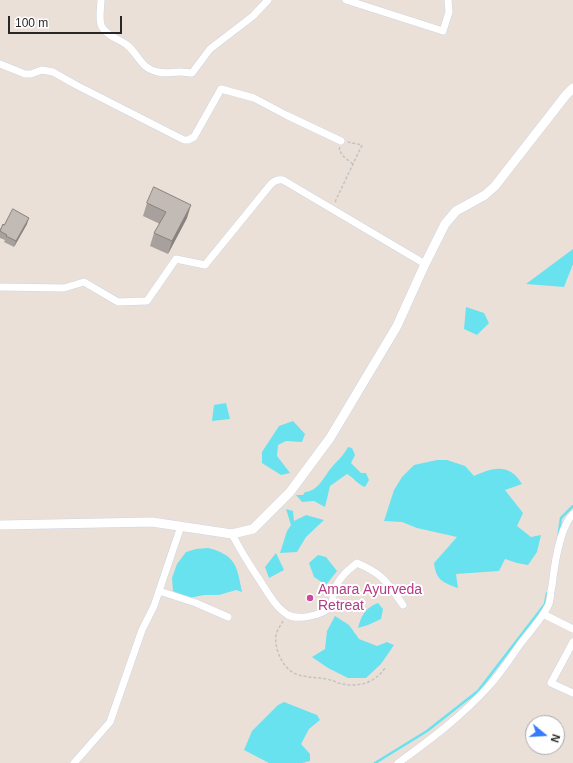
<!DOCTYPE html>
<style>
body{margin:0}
#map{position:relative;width:573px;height:763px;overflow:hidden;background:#eae0d8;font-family:Helvetica,sans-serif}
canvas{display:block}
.north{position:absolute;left:525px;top:715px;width:40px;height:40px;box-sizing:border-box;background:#fff;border:1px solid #a9a9a9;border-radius:50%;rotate:108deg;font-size:11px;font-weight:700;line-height:16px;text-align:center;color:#272727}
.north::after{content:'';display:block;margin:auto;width:14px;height:18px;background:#347afc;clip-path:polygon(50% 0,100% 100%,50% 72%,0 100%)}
.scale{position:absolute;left:8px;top:16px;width:114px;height:18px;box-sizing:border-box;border:2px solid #272727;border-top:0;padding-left:5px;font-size:12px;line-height:14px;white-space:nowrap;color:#272727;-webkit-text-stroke:3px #fff;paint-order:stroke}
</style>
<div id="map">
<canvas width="573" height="763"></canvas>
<div class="north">N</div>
<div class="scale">100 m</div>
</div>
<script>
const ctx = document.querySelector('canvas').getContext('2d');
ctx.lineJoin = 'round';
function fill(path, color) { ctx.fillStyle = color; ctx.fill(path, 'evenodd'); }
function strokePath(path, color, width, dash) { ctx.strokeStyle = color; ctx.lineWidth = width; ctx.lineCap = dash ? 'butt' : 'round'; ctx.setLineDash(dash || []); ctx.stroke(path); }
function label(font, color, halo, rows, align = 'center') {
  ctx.font = font + ' Helvetica,sans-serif'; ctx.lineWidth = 4; ctx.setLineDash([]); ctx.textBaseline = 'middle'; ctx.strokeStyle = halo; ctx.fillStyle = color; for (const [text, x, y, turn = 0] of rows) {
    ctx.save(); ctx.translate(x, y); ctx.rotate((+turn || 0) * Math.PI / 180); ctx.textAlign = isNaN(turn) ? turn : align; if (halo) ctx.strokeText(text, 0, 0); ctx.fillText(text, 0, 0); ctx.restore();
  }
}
fill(new Path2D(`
 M573 249V264L564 287 526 284Z
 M466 307 484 313 489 323 477 335 464 329Z
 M226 403 230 419 212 421 214 405Z
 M293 421 305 434 302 442 286 441 278 445 277 456 290 473 281 475 262 463V452L279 426Z
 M348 447 352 448 355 455 351 463 361 473H366L369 480 365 487C357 484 354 478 347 474L330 486 325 507 314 501 302 502 296 495H303L305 492C319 491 324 476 332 467 338 460 344 455 348 447Z
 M437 460H447L465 466 474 476C493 467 510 463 522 484L505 490 523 513 517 526 531 537 541 535 537 552 528 565 517 563 505 559 499 571 456 574 458 588C442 582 436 580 434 563L457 537 417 528 402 522 384 521 394 490 402 477 414 465Z
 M286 509 293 511 294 521 306 515 324 520 306 537 297 552 280 553 287 531 291 525Z
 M208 548C236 555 237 566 242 592L236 590 219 595H204L189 598 173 591 172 578 177 564 186 552 196 549Z
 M276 553 284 570 269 578 265 567Z
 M318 555 326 557 337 571 326 585 314 577 309 563Z
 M378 603 383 609 381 619 368 625 358 628C361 616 366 607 378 603Z
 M335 616 349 625 359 639 377 646 387 642 394 645 381 664 366 678H348L328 668 312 657 325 649 327 631Z
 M284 702 317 715 320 720 309 729 301 744 310 754V761L302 763H269L244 750 252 731 278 705Z`), '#68e2ef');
strokePath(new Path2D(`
 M558 539 561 518 573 506
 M375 763 427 731 478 691 545 604 547 593`), '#68e2ef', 2.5);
const minor = new Path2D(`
 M101 0C101 8 98 20 102 27 107 36 119 39 127 45 140 56 140 68 158 72 166 74 172 72 180 72 184 72 188 73 192 73L210 49 253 16 268 0
 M346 0 443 31 449 12 448 0
 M0 64 25 74H31L42 70 53 72 76 85 184 140H188L194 137 221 89 254 98 286 115 341 141
 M0 287 64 288 84 282 118 302 147 301 176 259 205 265 271 184C275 180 278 179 283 180L425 264
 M232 534C240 550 249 564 259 579 267 591 275 607 288 615 298 620 320 616 329 608 334 604 332 594 335 588 340 577 347 571 357 563 383 574 387 582 403 605
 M159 591 196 603 228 617
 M543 614 573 629
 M573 642 551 683 573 693
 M74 763 110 722 142 630 154 606 181 526
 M398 763C430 740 462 716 488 687 501 673 510 658 521 643 530 631 541 620 548 606 551 601 550 592 552 586 554 568 560 526 573 514`);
const tertiary = new Path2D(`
 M0 525 152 522 232 534 253 529 290 492 330 438 397 326 425 264 445 224 456 211 485 195 495 186 566 95 573 88`);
strokePath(minor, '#ced5e1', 8);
strokePath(tertiary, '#ced5e1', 10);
strokePath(new Path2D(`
 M340 147 339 150 344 157 353 164
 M335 202 362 145 348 142
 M283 621C281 625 277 630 276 635 274 649 283 669 296 674 307 678 316 677 327 679 331 680 334 681 338 683 357 688 374 684 385 668`), '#c3c3c3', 1.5, [3, 2]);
strokePath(minor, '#fff', 7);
strokePath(tertiary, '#fff', 9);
fill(new Path2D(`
 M147 203 187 218 168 254 150 246 154 233 160 224 143 216Z
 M27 224 14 247 4 242 5 240 0 238V229L4 225Z`), '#a7a09c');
fill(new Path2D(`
 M191 205 187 218 168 254 172 241Z
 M29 218 27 224 14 247 16 241Z`), '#88827f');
const building = new Path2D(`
 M154 187 191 205 172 241 154 233 166 212 147 203Z
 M13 209 29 218 16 241 6 236 7 235 0 231 3 224 4 225Z`);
fill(building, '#c2bab5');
strokePath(building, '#88827f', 1);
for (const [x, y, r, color] of [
 [310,598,4,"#d1479c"]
]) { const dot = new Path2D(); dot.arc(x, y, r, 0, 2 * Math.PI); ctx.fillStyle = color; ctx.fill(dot); strokePath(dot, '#fff', 1.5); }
label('14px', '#b23c85', '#fff', [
 ["Amara Ayurveda",318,590],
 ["Retreat",318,606]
], 'left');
</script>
